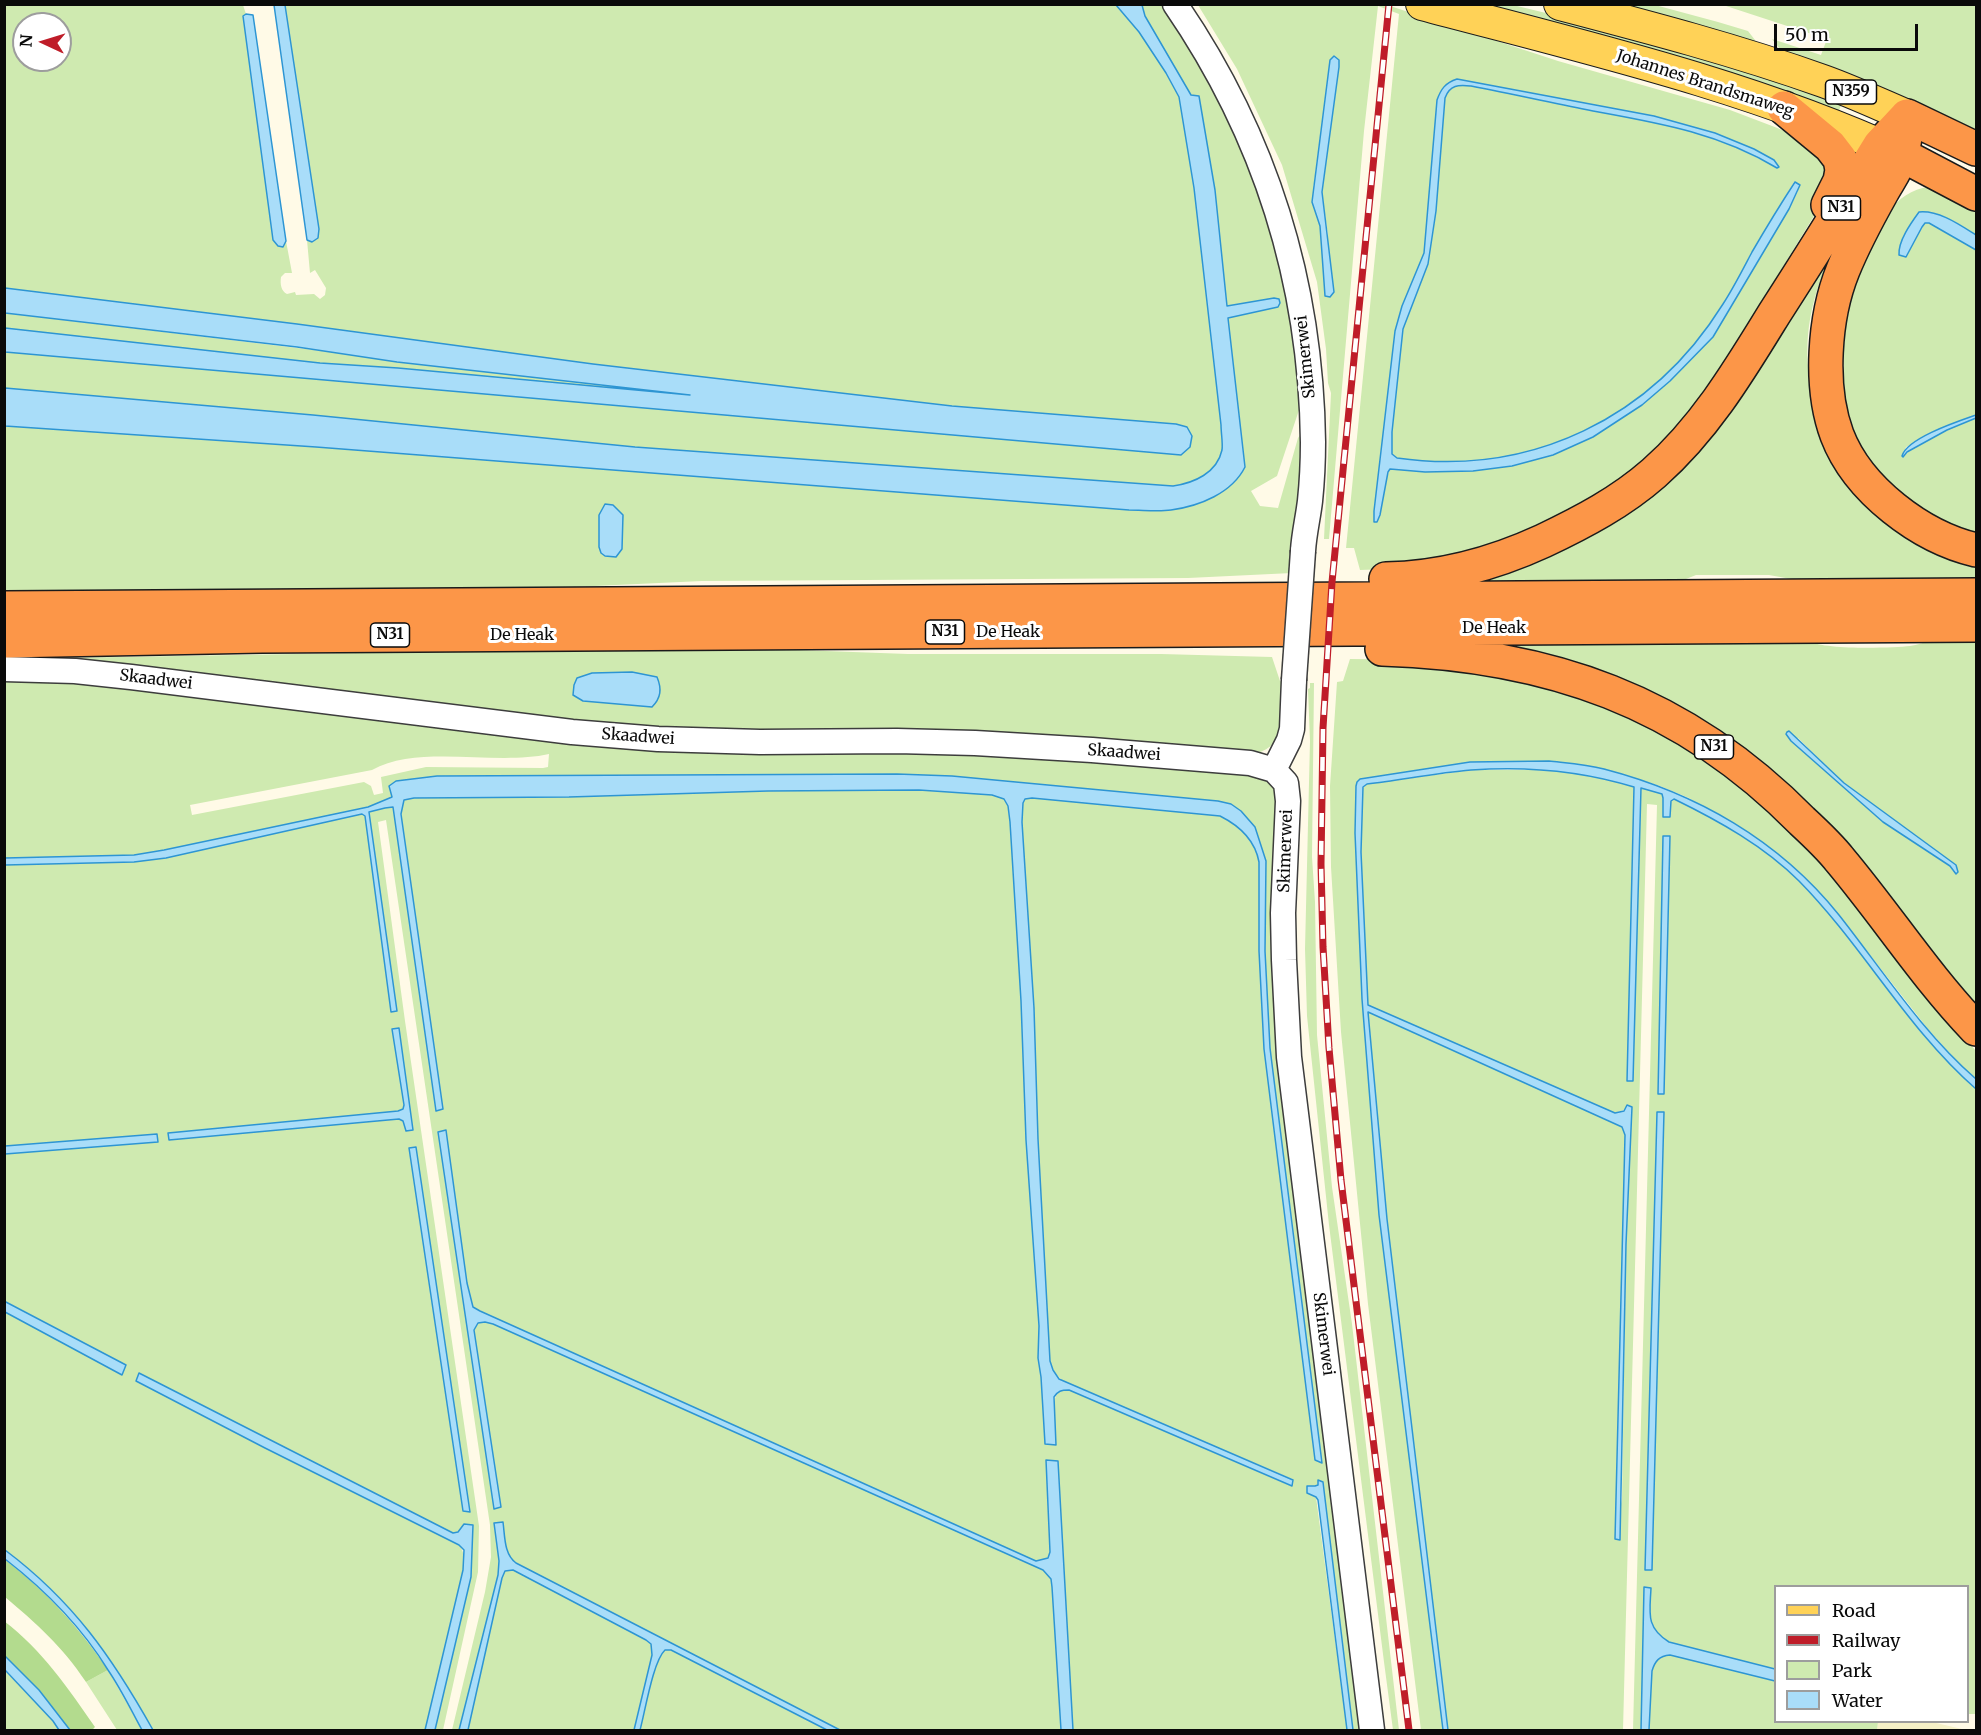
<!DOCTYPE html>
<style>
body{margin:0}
#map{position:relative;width:1981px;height:1735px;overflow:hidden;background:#fffae7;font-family:Merriweather,serif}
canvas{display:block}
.frame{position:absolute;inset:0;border:6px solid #0a0a0a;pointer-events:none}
.legend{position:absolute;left:1774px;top:1585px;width:195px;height:138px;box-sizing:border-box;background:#fff;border:2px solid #9d9d9d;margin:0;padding:8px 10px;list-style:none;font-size:18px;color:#0a0a0a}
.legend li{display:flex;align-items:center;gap:12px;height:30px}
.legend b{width:30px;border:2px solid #9d9d9d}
.north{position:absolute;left:12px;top:12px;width:60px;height:60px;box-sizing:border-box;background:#fff;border:2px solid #9d9d9d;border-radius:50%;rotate:274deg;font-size:16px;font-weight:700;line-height:24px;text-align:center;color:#0a0a0a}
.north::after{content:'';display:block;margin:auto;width:21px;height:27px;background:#bf1d29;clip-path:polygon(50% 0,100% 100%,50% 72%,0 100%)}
.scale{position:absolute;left:1774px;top:24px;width:144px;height:27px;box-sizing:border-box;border:3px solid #0a0a0a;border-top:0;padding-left:8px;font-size:18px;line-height:21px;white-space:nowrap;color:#0a0a0a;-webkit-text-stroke:4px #fff;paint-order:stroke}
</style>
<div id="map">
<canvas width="1981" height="1735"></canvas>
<div class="frame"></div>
<ul class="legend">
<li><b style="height:8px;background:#ffd257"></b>Road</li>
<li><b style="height:8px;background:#bf1d29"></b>Railway</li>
<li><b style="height:16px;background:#cfeab0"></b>Park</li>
<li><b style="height:16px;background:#a9ddf9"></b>Water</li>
</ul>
<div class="north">N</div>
<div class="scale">50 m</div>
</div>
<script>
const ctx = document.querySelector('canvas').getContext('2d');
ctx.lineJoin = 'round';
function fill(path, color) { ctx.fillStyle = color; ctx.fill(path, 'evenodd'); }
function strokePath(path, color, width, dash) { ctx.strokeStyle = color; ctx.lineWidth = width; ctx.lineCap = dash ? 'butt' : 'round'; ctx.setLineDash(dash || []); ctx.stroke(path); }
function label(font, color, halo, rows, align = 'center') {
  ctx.font = font + ' Merriweather,serif'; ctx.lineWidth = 6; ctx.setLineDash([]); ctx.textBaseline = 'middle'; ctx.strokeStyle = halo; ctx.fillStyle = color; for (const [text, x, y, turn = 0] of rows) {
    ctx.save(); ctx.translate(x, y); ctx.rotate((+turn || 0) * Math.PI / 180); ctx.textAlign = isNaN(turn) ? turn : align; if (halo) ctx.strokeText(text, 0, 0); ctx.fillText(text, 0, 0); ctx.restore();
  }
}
fill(new Path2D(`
 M1878 1722H1932L1966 1730H1877Z`), '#f5f0c6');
fill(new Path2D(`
 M1162 4 1204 70 1240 141 1264 207 1288 289 1303 398 1277 476 1251 491 1260 506 1278 508 1298 438 1300 435 1304 436 1292 573 1188 578 702 581 487 591 5 594 4 426 316 447 1129 510H1171L1216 496 1245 467 1228 318 1230 317 1231 307 1227 306 1215 190 1191 95 1145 16 1142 5Z
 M5 5H243L246 14 243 16 273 240 278 246 282 247 286 241 292 273H285L281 277C280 284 281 291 287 294L295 292 296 295 314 294 320 299 325 295 326 288 315 270 310 273 307 240 312 242 319 229 285 5H1116L1139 32 1166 73 1179 97 1194 188 1221 425C1221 433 1223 443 1222 450 1217 473 1194 483 1173 486L635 447 313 415 5 388V352L990 437 1176 424 952 406 593 364 297 324 5 288ZM24 24H60V60H24Z
 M1187 5H1190C1267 123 1316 248 1322 390L1314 328Z
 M1198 5H1387L1558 61 1730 110 1780 129 1805 142 1815 151 1823 164 1826 175 1825 190 1814 216 1748 324 1702 395 1639 475 1505 550 1389 569 1360 570 1354 548H1346L1399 14 1378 6 1364 131 1329 539H1324L1331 393 1328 383 1326 349 1317 282 1282 165 1237 69ZM1330 60H1339V67L1322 193 1328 235 1323 257 1320 226 1313 191ZM1457 79 1654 116 1715 133 1778 166 1777 167 1724 142 1682 128 1650 120 1595 111 1471 86C1459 85 1450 84 1445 98L1436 211 1428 264 1403 329 1392 432V454L1397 458C1532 477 1651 419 1723 304 1734 288 1742 269 1752 252 1766 229 1780 205 1794 182L1798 191 1789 209 1713 337 1670 381 1642 405 1593 437 1553 455 1512 466 1473 471 1425 472 1390 469 1374 511 1395 331 1402 306 1424 253 1437 100Z
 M1462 5H1513L1620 31 1843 100 1837 116Z
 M1606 5H1655L1718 22 1748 31 1762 49Z
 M1723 5H1976V136L1786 57 1772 39 1821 55 1827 39Z
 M1935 186 1976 206V235C1962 226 1942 212 1925 212L1906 256 1922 227 1925 223H1929L1976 250V415L1962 420 1906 447 1903 457C1917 442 1957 424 1976 418V534C1964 530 1950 527 1938 521 1906 504 1880 480 1862 450 1859 445 1855 440 1853 435 1842 405 1842 352 1846 322 1849 294 1875 230 1892 208 1903 194 1918 187 1935 186Z
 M1829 257C1805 317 1802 350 1815 414L1976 562V581L1808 582 1769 575H1696L1676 583 1431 587 1619 509Z
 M5 313 690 395 398 368 320 363 5 328Z
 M1933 640H1976V1021L1738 753 1435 645 1810 641C1822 650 1892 648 1910 646 1917 645 1925 642 1933 640ZM1798 738 1844 783 1956 865 1953 871 1950 866 1883 822 1791 741Z
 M770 649 908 654H1161L1272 657 1280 681 1283 682C1282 712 1290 744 1255 754L607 726 59 661V658L475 651Z
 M1350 659 1452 660 1626 706 1769 798 1928 996 1976 1051V1079L1963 1068 1928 1029 1837 913 1804 876 1689 798 1660 786 1601 768 1549 761 1360 779 1359 926 1362 999 1379 1215 1443 1730H1421L1368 1304 1341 1032 1331 867 1330 786 1337 682 1343 681Z
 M5 679H57L912 750 1252 773 1267 780 1278 792 1277 850 1364 1730H1353L1323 1482 1318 1481V1485L1315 1486 1316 1497 1347 1730H1073L1058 1461 1046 1460 1050 1552 1048 1558 1036 1561 480 1311 473 1307 467 1283 446 1130 438 1132 494 1509 501 1507 474 1330 478 1323 485 1322 493 1324 1043 1570 1051 1579 1052 1587 1061 1730H840L516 1563C504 1554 505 1537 503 1523L494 1524 499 1561 498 1575 459 1730H452L485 1592 491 1557 490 1525 386 820 378 822 405 1021 479 1526 478 1572 443 1730H435L471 1577 473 1525 458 1533H453L139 1373 137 1381 265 1448 459 1545C465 1552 464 1560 463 1570L425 1730H153C112 1657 73 1601 5 1550V1312L122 1374 126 1365 5 1301V1154L158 1141 157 1134 5 1146 4 865 134 862 362 814 365 816 391 1012 397 1011 369 812 385 808 393 807 443 1110 401 814 404 800 414 798 569 797 768 791 919 790 992 795 1004 799 1008 806 1010 822 1021 1001 1026 1140 1039 1326 1038 1358 1041 1377 1054 1405C1055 1394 1058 1390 1069 1390L1291 1486 1292 1479 1071 1385C1059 1379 1054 1374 1050 1361L1038 1139 1034 1008 1022 822 1023 803 1025 799 1032 798 1220 816C1240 826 1255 840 1259 862V951L1264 1049 1315 1460 1321 1462 1270 1048 1265 951 1266 861 1231 804 1218 801 952 776 897 774 437 776 396 781 392 797 368 807 164 850 134 855 5 858ZM549 754 548 767 543 768 426 767 381 777 383 793 374 795 371 786 364 782 192 815 190 805 372 770C418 744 496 766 549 754ZM398 1028 413 1130 406 1131 403 1121 400 1119 169 1140V1133L398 1111 403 1109 404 1105 392 1029ZM415 1147H416L469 1512 463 1511 409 1149Z
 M1310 683H1314L1312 857 1315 902 1317 1035 1332 1187 1352 1324 1399 1730H1393L1384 1662 1329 1225 1307 1016 1305 949 1310 741 1308 689 1310 688Z
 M1472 770H1550L1599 777 1634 787 1628 1081 1633 1080 1641 788 1662 794 1663 798 1671 801 1674 799C1719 821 1764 846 1799 881 1863 946 1907 1029 1976 1089V1714H1968V1586H1776L1775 1669 1669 1642C1645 1627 1650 1612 1651 1588L1644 1587 1641 1730H1633L1657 805 1647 804 1623 1730H1448L1387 1219 1368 1011 1622 1127 1625 1134 1615 1539 1622 1498 1626 1244 1632 1107 1615 1113 1368 1005 1361 852 1363 788 1367 784ZM1664 836H1669L1664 1094 1658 1093ZM1657 1112H1664L1652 1569 1646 1570Z
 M508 1569 513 1570 646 1640 651 1644 652 1655 634 1730H468L502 1578 505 1570Z
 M665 1650H671L827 1730H640C645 1712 652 1662 665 1650Z
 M1670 1655 1775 1681 1776 1722H1878L1877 1730H1649L1652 1671C1655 1661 1659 1656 1670 1655Z
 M4 1670 53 1721 59 1730H5Z
 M108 1670 142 1730H117L86 1682Z`), '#cfeab0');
fill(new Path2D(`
 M4 1559C47 1592 78 1626 108 1670L86 1682C62 1646 37 1624 5 1597Z
 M4 1621C42 1650 68 1688 95 1727L92 1730H70L39 1690 5 1656Z`), '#b3db8e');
const water = new Path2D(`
 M274 5H285L319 229 318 238 312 242 307 240Z
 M1116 5H1142L1145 16 1191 95 1199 96 1215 190 1227 306 1274 298 1279 299 1280 303 1278 307 1228 318 1245 467C1232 493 1200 506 1171 510 1158 512 1143 510 1129 510L316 447 5 426V388L313 415 635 447 1173 486C1194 483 1217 473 1222 450 1223 443 1221 433 1221 425L1194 188 1179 97 1166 73 1139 32Z
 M246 14 253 15 286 241 283 247 278 246 273 240 243 16Z
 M1334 56 1339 60V67L1322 192 1334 292 1330 297 1325 296 1320 226 1312 202 1330 60Z
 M1457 79 1654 116 1715 133 1754 149 1774 160 1779 167 1777 168C1719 133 1659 123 1593 111 1553 103 1512 94 1471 86 1459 85 1450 84 1445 98L1436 211 1428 264 1403 329 1392 432V454L1397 458C1531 477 1652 418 1723 304 1734 287 1743 269 1752 252 1766 228 1780 205 1795 182L1800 185 1789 209 1713 337 1670 381 1642 405 1593 437 1553 455 1512 466 1473 471 1425 472 1390 469 1388 472 1380 515 1377 522H1374V511L1395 331 1402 306 1424 253 1437 100C1441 89 1445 83 1457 79Z
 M1919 212C1939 210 1960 225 1976 235V250L1929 223H1925L1922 227 1906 257 1899 255C1898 241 1911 223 1919 212Z
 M5 288 297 324 593 364 952 406 1176 424 1187 427 1192 436 1190 447 1181 455 5 352V328L320 363 398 368 690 395 397 362 297 347 5 313Z
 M1976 415V418L1947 430 1907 452 1903 457 1902 456C1907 438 1959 421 1976 415Z
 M605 504 613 505 623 515 622 549 616 557 605 556 601 553 599 547V515Z
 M632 672 657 677C662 689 661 698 652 707L583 701 573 695 574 685 577 678 592 673Z
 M1789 731 1844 783 1956 865 1958 872 1956 874 1950 866 1883 822 1791 741 1786 734 1787 732Z
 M1549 761C1567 763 1586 764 1604 769 1696 793 1779 840 1839 915 1883 971 1923 1033 1976 1079V1089C1907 1029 1863 946 1799 881 1764 846 1719 821 1674 799L1671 801 1670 817H1663V798L1662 794 1641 788 1633 1081H1627L1634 787C1582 771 1526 766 1471 770 1436 773 1401 780 1367 784L1363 787 1361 852 1368 1005 1615 1113 1624 1111 1627 1105 1632 1107 1626 1244 1620 1540 1615 1539 1625 1135 1622 1127 1368 1012 1387 1219 1448 1730H1443L1379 1215 1362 999 1355 833 1356 786 1357 782 1360 779 1470 762Z
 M897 774 952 776 1218 801 1231 804 1241 811 1255 827 1266 861 1265 951 1270 1048 1322 1463 1315 1460 1264 1049 1259 951V862C1255 840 1240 826 1220 816L1032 798 1025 799 1023 803 1022 822 1034 1008 1038 1139 1050 1361 1053 1370 1059 1379 1293 1480 1292 1486 1069 1390C1061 1390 1058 1391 1054 1397L1056 1445 1045 1444 1041 1377 1038 1358 1039 1326 1026 1140 1021 1001 1010 822 1008 806 1004 799 992 795 919 790 768 791 569 797 414 798 404 800 401 814 443 1109 436 1111 393 807 385 808 369 812 397 1011 391 1012 365 816 362 814 166 858 134 862 5 865V858L134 855 164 850 368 807 392 797 389 786 396 781 437 776Z
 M1663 836H1670L1664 1094H1658Z
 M399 1028 413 1130 406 1131 403 1121 399 1119 169 1140 168 1133 398 1111 403 1109 404 1105 392 1029Z
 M1657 1112H1664L1652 1570H1645Z
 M446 1130 467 1283 473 1307 480 1311 1036 1561 1048 1558 1050 1552 1046 1460 1058 1461 1073 1730H1061L1052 1587 1051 1579 1043 1570 493 1324 485 1322 478 1323 474 1330 501 1507 494 1509 438 1132Z
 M157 1134 158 1142 5 1154V1146Z
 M416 1147 470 1512 463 1511 409 1148Z
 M4 1301 126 1365 122 1375 5 1312Z
 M139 1373 453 1533 458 1532 464 1524 473 1525 471 1577 435 1730H425L463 1570 464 1550 459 1545 265 1448 136 1381Z
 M1318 1480 1323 1482 1353 1730H1347L1318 1500 1316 1497 1307 1493V1486H1315L1318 1485Z
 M503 1522C505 1537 504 1554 516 1563L840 1730H827L671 1650H665C653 1661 645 1712 640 1730H634L652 1655 651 1644 646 1640 513 1570 505 1571 502 1578 468 1730H459L498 1575 499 1561 494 1523Z
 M5 1550C73 1601 112 1657 153 1730H142C131 1710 121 1689 108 1670 81 1626 45 1590 5 1559Z
 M1644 1587 1651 1588C1650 1612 1645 1627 1669 1642L1775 1669V1681L1670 1655C1659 1656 1655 1661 1652 1671L1649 1730H1641Z
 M5 1656 39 1690 70 1730H59L53 1721 5 1670Z`);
fill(water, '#a9ddf9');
strokePath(water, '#2d95d3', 1.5);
const minor = new Path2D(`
 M1175 4C1265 135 1311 283 1313 442 1313 461 1312 482 1310 501 1308 518 1304 534 1303 551
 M4 669 75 671 131 677 572 732 658 739 760 742 897 741 975 743 1092 750 1250 763 1274 770
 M1294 680 1292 729 1289 740 1274 770 1286 783 1288 801 1283 913 1284 960 1289 1057 1372 1730`);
const major = new Path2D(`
 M1422 4C1584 47 1749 85 1902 155
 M1560 4C1648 27 1736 50 1823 81 1851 91 1879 104 1907 116`);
const highway = new Path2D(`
 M1784 108 1830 146 1840 159 1842 170 1840 181 1828 205
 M1907 116C1905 128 1906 144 1901 156 1897 169 1888 181 1882 192 1868 217 1854 243 1843 270 1824 317 1819 387 1837 435 1858 490 1921 537 1976 550
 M1907 116 1976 149
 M1902 155 1976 194
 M1386 579C1441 578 1493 564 1543 541 1583 522 1621 502 1654 473 1705 428 1739 371 1774 314 1810 258 1845 202 1880 145L1907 116
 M4 608 1976 595
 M4 641 262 636 1976 625
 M1382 649C1548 654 1684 701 1802 821 1815 833 1829 846 1840 860 1887 916 1926 977 1976 1029`);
strokePath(minor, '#3d3d3d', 27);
strokePath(major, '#1b1b1b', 34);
strokePath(highway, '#1b1b1b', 36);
strokePath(minor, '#fff', 24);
strokePath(major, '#ffd257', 32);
strokePath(highway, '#fc9648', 33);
const rail = new Path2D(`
 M1389 4 1332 582 1323 728 1321 864 1323 947 1329 1048 1341 1180 1409 1730`);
strokePath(rail, '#bf1d29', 7);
strokePath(rail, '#fff', 4.5, [14]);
const minorBridge = new Path2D(`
 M1294 680 1303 551`);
strokePath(minorBridge, '#3d3d3d', 27, []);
strokePath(minorBridge, '#fff', 24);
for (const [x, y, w] of [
 [1851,92,51],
 [1841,208,39],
 [945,632,39],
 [390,635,39],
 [1714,747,39]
]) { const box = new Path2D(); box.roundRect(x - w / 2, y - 12, w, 24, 4.5); ctx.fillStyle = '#fff'; ctx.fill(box); strokePath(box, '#0a0a0a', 1.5); }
label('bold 15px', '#0a0a0a', null, [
 ["N359",1851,92],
 ["N31",1841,208],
 ["N31",945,632],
 ["N31",390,635],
 ["N31",1714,747]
]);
label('16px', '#0a0a0a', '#fff', [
 ["Johannes Brandsmaweg",1705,84,18],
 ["Skimerwei",1306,357,-96],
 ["De Heak",1494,628],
 ["De Heak",1008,632],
 ["De Heak",522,635],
 ["Skaadwei",156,680,7],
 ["Skaadwei",638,737,4],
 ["Skaadwei",1124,753,4],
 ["Skimerwei",1286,851,-88],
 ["Skimerwei",1323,1334,83]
]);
</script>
